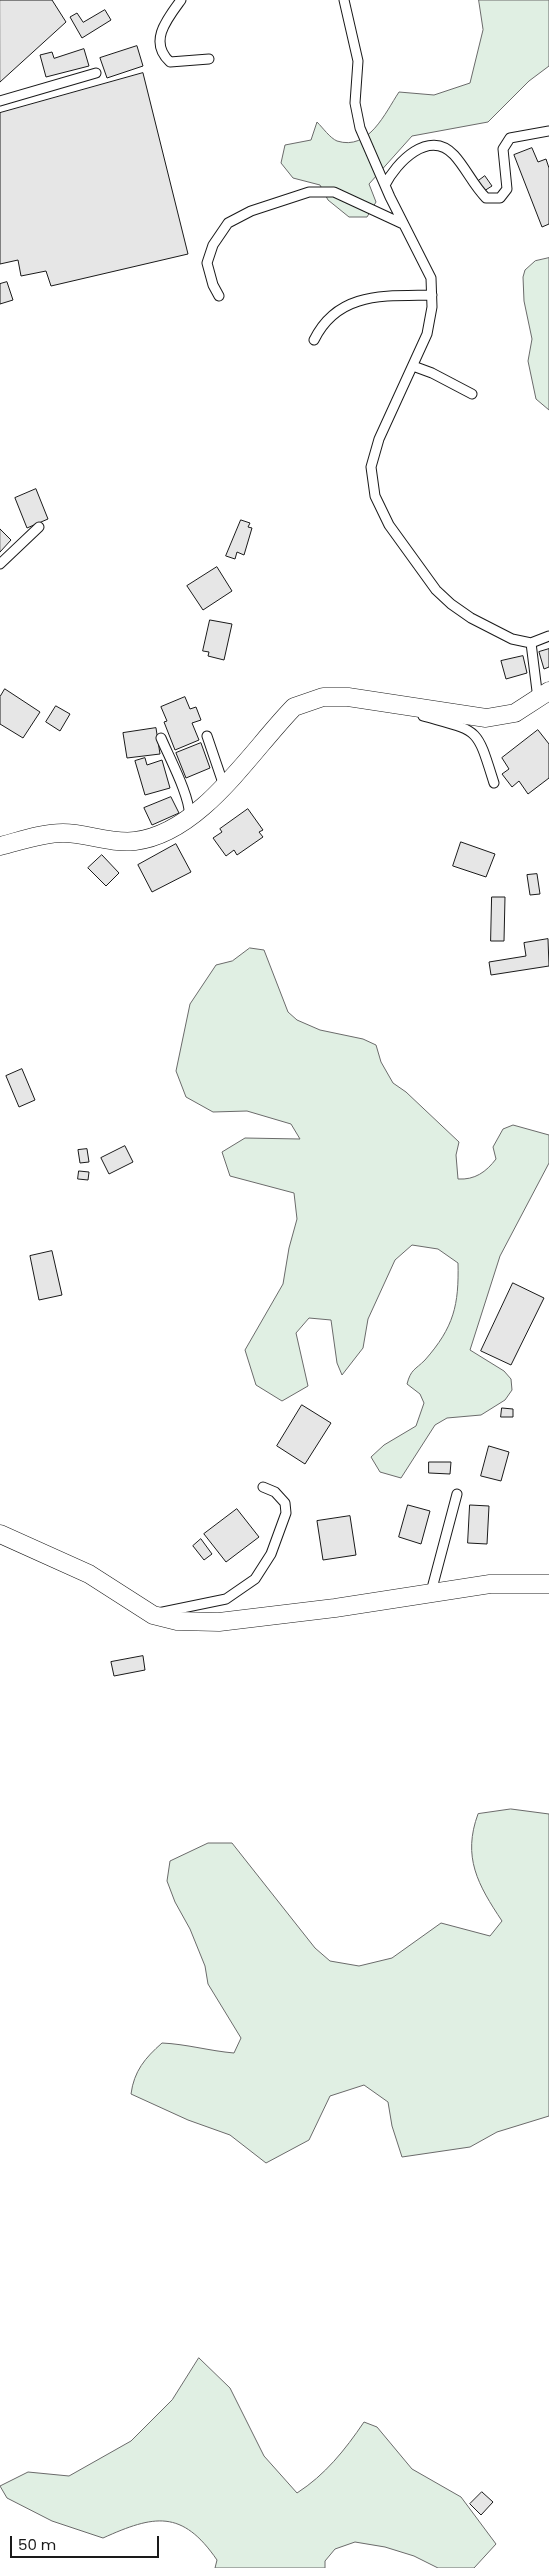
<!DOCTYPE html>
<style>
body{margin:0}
#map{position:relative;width:549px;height:2568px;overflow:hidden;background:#fff;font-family:Poppins,sans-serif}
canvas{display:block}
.scale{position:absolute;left:10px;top:2536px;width:149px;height:22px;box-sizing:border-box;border:2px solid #1a1a1a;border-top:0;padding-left:6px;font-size:15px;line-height:18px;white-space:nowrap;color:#1a1a1a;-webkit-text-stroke:4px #fff;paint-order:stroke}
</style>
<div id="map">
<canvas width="549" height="2568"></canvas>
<div class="scale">50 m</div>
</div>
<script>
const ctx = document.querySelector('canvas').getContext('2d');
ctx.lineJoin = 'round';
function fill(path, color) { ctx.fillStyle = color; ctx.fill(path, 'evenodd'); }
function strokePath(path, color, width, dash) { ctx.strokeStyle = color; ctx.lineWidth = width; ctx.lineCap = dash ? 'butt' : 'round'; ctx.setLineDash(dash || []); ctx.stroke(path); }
const green = new Path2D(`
 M479 0H549V66L529 81 488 122 412 136 369 184 376 202 367 217H349L328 200 320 185 293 178 281 163 285 145 311 140 317 122C323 128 330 138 337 141 369 151 385 113 399 92L434 95 470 83 483 30Z
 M549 258V410L536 399 528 361 532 339 524 301 523 277 525 270 535 261Z
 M250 948 264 950 288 1012 297 1020 320 1030 363 1039 376 1045 381 1062 393 1083 406 1092 459 1142 456 1155 458 1179C475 1180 486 1172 496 1159L493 1147 503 1129 513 1125 549 1135V1163L500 1256 470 1350 504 1371 511 1379 512 1390 505 1400 481 1415 447 1418 435 1425 401 1478 380 1472 371 1457 384 1445 416 1426 424 1403 420 1394 407 1384C411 1369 415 1370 425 1360 454 1327 459 1305 458 1263L438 1249 412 1245 395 1260 368 1319 363 1348 342 1375 337 1363 331 1320 309 1318 296 1333 308 1386 282 1401 256 1385 245 1350 283 1284 289 1248 297 1219 294 1193 230 1176 222 1152 245 1138 300 1139 291 1124 247 1111 213 1112 186 1097 176 1071 190 1004 216 965 232 961Z
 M511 1809 549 1814V2116L497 2132 470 2147 402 2157 392 2126 388 2102 364 2085 330 2096 309 2140 266 2163 230 2135 188 2120 131 2094C134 2071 145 2058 162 2043 186 2044 210 2051 234 2053L241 2038 208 1984 205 1966 190 1929 175 1902 167 1881 170 1861 208 1843H232L315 1948 330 1961 359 1966 392 1958 441 1923 490 1936 502 1921C478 1885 462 1857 478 1814Z
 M199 2358 230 2388 264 2456 297 2493C325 2475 345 2450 364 2422L377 2427 412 2469 461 2497 496 2544 474 2568H438L414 2556 385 2547 355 2542 335 2549 325 2561V2568H215L217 2560C182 2509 154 2515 103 2538L52 2521 7 2498 0 2486 28 2472 69 2476 131 2441 172 2400Z`);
fill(green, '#e0efe3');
strokePath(green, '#6a6a6a', 1);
const building = new Path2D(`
 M0 0H52L66 22 0 82Z
 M105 10 111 20 82 38 70 17 77 13 83 22Z
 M137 46 143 66 107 78 100 58Z
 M84 49 89 66 46 77 40 55 52 52 54 58Z
 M143 73 188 254 51 286 46 271 21 276 18 260 0 264V113Z
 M532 148 538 162 546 159 549 168V224L542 227 514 155Z
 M485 176 492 186 484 191 477 182Z
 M7 282 13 300 0 304V284Z
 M36 489 48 519 27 528 15 498Z
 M241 520 250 523 248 527 252 528 244 555 237 552 235 559 226 556Z
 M0 529 11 540 0 552Z
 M217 567 232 591 203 610 187 586Z
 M210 620 232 624 224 660 208 656 209 652 203 651Z
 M549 649V667L544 669 539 652Z
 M523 656 527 673 506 679 501 661Z
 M5 689 40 712 23 738 0 724V697Z
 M185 697 190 709 196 707 201 720 192 723 199 740 175 750 164 722 167 721 161 707Z
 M56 706 70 714 60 731 46 722Z
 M156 728 160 754 127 758 123 733Z
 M538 730 549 744V778L528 794 519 781 512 787 502 774 509 769 502 758Z
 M201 743 210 768 186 778 176 753Z
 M145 758 147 765 162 760 170 788 145 795 135 761Z
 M171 797 179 813 152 825 144 808Z
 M248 809 263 830 259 832 263 837 237 855 234 850 226 856 213 838 222 832 220 829Z
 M461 842 495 854 486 877 453 866Z
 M176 844 191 872 152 892 138 865Z
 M102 855 119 873 106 886 88 868Z
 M537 874 540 894 530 895 527 875Z
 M492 897H505L504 941H491Z
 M548 939 549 966 491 975 489 962 526 956 524 943Z
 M22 1069 35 1100 19 1107 6 1076Z
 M125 1146 133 1162 109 1174 101 1158Z
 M87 1149 89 1162 80 1163 78 1150Z
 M79 1171 89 1172 88 1180 78 1179Z
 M52 1251 62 1295 39 1300 30 1256Z
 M513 1283 544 1298 511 1365 481 1351Z
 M302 1405 331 1423 305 1464 277 1446Z
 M502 1408 513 1409V1417H501Z
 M489 1446 509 1452 501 1481 481 1476Z
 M429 1462H451L450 1474 429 1473Z
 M408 1505 430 1511 421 1544 399 1537Z
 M470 1505 489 1506 487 1544 468 1543Z
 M237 1509 259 1537 226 1562 204 1534Z
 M350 1516 356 1555 323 1560 317 1521Z
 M201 1539 212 1554 204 1560 193 1546Z
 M143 1656 145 1670 114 1676 111 1662Z
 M482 2492 493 2502 481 2515 470 2504Z`);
fill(building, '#e6e6e6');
strokePath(building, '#1a1a1a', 1);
const service = new Path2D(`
 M181 0C167 19 148 42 170 62L209 59
 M344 0 358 61 355 103 360 128 390 197 431 278 432 307 427 334 379 439 371 467 375 496 389 525 436 590 451 604 471 618 512 639 531 643 549 636
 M0 101 96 73
 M385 185C396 163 429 128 454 155 466 168 473 185 486 198H500L507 189 503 149 510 138 549 131
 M219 296 213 285 207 263 213 245 228 223 251 211 309 192H334L403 224
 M314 340C338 291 385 296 432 295
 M413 366 432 373 472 394
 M0 564 39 527
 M531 643 538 699
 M423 716C480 732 476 726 494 783
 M207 736 224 786
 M161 738C169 757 192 800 189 817
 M431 1592 457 1494
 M158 1613 226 1599 255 1579 271 1554 286 1513 285 1503 275 1492 263 1487`);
const minor = new Path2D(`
 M0 846C20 841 42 833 63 833 87 833 110 844 135 841 201 833 250 752 294 707L323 697H348L486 718 515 713 549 691
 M0 1534 89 1574 153 1615 177 1621 219 1622 335 1608 490 1584H549`);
strokePath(service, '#1a1a1a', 11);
strokePath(minor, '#1a1a1a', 19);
strokePath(service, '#fff', 9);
strokePath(minor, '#fff', 18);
</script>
